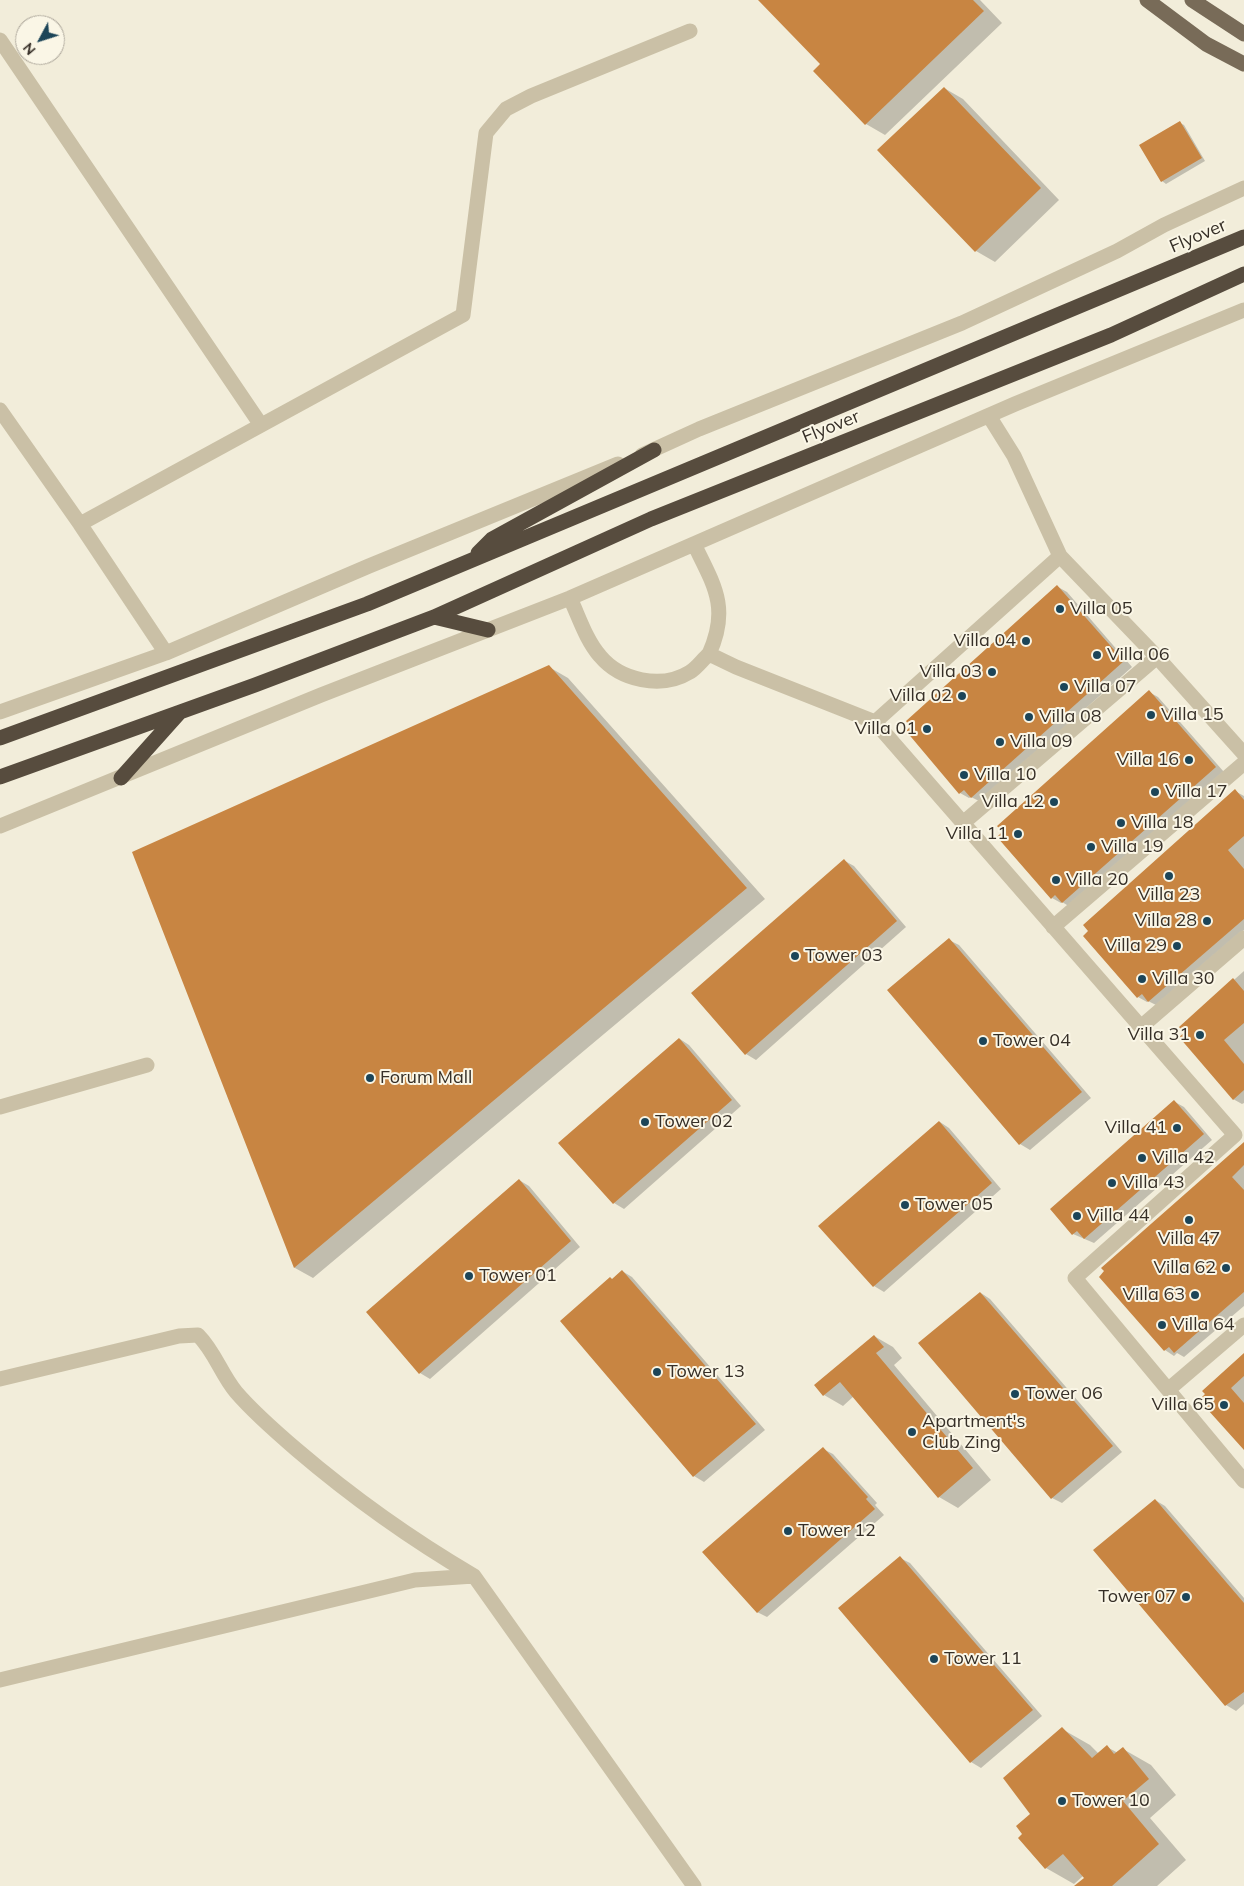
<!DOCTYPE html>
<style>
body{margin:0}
#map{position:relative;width:1244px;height:1886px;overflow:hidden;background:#f2edda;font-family:Mulish,sans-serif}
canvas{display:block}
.north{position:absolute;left:15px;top:15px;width:50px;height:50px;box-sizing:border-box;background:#faf6e6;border:1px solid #aca69a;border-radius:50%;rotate:230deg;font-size:14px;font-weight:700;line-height:20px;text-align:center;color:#362f27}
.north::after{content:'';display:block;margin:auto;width:18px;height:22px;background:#1c4558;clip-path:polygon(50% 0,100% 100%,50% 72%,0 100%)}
</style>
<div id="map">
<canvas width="1244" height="1886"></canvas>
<div class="north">N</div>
</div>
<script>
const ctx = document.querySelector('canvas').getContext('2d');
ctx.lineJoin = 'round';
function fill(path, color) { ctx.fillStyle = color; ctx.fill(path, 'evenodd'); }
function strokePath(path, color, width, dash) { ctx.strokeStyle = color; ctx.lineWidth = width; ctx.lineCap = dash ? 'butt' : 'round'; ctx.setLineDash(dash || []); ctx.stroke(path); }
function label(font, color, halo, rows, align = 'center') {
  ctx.font = font + ' Mulish,sans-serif'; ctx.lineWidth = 4; ctx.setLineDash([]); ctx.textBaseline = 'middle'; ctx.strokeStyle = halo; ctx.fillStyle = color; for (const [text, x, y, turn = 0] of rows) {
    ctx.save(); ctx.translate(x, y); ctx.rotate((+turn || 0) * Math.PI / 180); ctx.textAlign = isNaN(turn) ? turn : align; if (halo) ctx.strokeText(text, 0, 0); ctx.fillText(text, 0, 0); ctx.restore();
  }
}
fill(new Path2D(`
 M760 0H980L1002 23 885 135 866 124 814 71 821 64Z
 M944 88 963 99 1059 200 995 262 976 251Z
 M1180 123 1184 125 1205 161 1166 184 1162 181Z
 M1058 587 1067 592 1132 667 981 802 971 797 969 798 960 793Z
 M549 667 568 678 765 899 313 1278 295 1268 134 853Z
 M1149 692 1158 697 1224 772 1072 908 1062 902 1061 903 1052 898Z
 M1235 791 1244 796V930L1158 1006 1148 1001 1147 1002 1138 997Z
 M845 861 854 866 906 927 756 1060 746 1054Z
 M949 940 959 945 1091 1098 1030 1150 1020 1144 888 990Z
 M1244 971V1103L1242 1104 1233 1099 1181 1027Z
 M680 1039 689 1045 741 1106 624 1209 614 1203Z
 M1175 1102 1184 1107 1212 1140 1094 1243 1073 1234Z
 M940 1122 949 1128 1001 1189 884 1292 874 1286Z
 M1244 1143V1306L1184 1357 1177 1353 1174 1356 1165 1350Z
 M519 1180 529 1186 580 1247 430 1379 420 1373 367 1312Z
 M622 1271 632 1277 765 1430 704 1482 694 1476 562 1322Z
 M981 1293 990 1299 1122 1452 1062 1503 1052 1498Z
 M874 1336 893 1347 902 1358 894 1365 991 1480 958 1508 939 1497 854 1396 843 1406 824 1395Z
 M1244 1356V1448L1201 1400Z
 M823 1449 833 1454 877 1503 875 1505 884 1515 767 1617 757 1612Z
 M1155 1500 1165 1506 1244 1598V1704L1236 1711 1226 1705Z
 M900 1558 910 1563 1042 1716 981 1768 971 1762 839 1608Z
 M1062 1729 1090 1745 1099 1754 1107 1747 1118 1753 1123 1749 1151 1765 1176 1795 1150 1818 1186 1860 1157 1886H1092L1083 1876 1074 1884 1046 1868 1024 1834Z`), '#0003');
fill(new Path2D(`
 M758 0H973L984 11 865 125 813 71 820 64Z
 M944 87 1041 188 975 252 877 150Z
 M1180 121 1202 158 1161 182 1139 145Z
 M1057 585 1124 661 971 798 964 790 959 794 906 731 910 727 906 721Z
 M549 665 747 888 294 1268 132 852Z
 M1149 690 1216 767 1062 903 1055 895 1051 899 997 837 1002 832 997 826Z
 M1235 789 1244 800V836L1228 850 1244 869V919L1148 1002 1142 994 1137 998 1083 936 1088 931 1083 925Z
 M844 859 897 921 745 1055 691 993Z
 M949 938 1082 1092 1019 1145 887 990Z
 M1233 978 1244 991V1023L1224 1040 1244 1064V1090L1233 1100 1179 1037 1184 1033 1179 1027Z
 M679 1038 732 1100 613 1204 558 1143Z
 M1174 1100 1204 1134 1084 1239 1077 1231 1072 1235 1050 1209Z
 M939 1121 992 1183 873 1287 818 1226Z
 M1244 1142V1165L1232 1177 1244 1190V1292L1174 1353 1169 1347 1164 1351 1099 1277 1104 1271 1101 1268Z
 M519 1179 571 1241 419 1374 366 1312Z
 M622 1270 756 1424 693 1477 560 1321 610 1277 612 1279Z
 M980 1292 1113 1446 1051 1499 918 1343Z
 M874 1335 884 1347 876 1353 973 1468 938 1498 840 1382 823 1396 814 1385Z
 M1244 1353V1376L1231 1388 1244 1403V1450L1199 1400 1205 1394 1202 1391Z
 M823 1447 868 1497 866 1499 875 1509 757 1613 702 1552Z
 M1155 1499 1244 1603V1692L1225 1706 1093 1550Z
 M900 1556 1033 1710 970 1763 838 1608Z
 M1062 1727 1092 1758 1107 1745 1114 1754 1123 1747 1149 1779 1123 1801 1159 1844 1112 1886H1074L1084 1878 1063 1854 1045 1869 1018 1838 1022 1834 1016 1826 1030 1814 1003 1778Z`), '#c88542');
strokePath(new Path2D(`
 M0 40 261 425
 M0 410 80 524 166 653
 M989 416 1014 456 1060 556 1157 657 1244 754
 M642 455 699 429 962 323 1117 251 1164 225 1244 188
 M80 524 463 315 486 133 506 109 531 96 690 31
 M694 544C714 585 730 608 709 654L736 667 875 722 1235 1135 1075 1278 1244 1481
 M570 598C579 617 586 640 600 656 620 680 661 690 690 672 697 668 703 659 709 654
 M0 712 166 653 369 566 618 464
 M875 722 1060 556
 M963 823 1157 657
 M0 826 321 695 570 598 1015 404 1244 310
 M1053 927 1244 763
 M1142 1026 1244 938
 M0 1107 147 1065
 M0 1379 179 1336 198 1335C215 1352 221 1374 236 1392 254 1413 276 1432 297 1450 352 1497 411 1539 474 1576
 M1169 1389 1244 1325
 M0 1680 415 1580 474 1576 694 1886`), '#cac0a6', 15);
strokePath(new Path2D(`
 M1147 0 1206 44 1244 64
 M1192 0 1244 34`), '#786b58', 15);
strokePath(new Path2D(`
 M478 553 492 539 654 450
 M434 617 488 630
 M0 738 367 604 1244 237
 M0 777 255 685 434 617 651 519 1111 335 1244 274
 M121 778 180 712`), '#574c3e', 15);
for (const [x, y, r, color] of [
 [1060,609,5,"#1c4558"],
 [1026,641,5,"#1c4558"],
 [1097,655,5,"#1c4558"],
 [992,672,5,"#1c4558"],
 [1064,687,5,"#1c4558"],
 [962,696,5,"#1c4558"],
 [1151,715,5,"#1c4558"],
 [1029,717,5,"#1c4558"],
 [927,729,5,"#1c4558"],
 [1000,742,5,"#1c4558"],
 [1189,760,5,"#1c4558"],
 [964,775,5,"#1c4558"],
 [1155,792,5,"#1c4558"],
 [1054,802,5,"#1c4558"],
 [1121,823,5,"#1c4558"],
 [1018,834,5,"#1c4558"],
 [1091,847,5,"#1c4558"],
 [1169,876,5,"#1c4558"],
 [1056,880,5,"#1c4558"],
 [1207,921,5,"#1c4558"],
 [1177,946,5,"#1c4558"],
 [795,956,5,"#1c4558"],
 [1142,979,5,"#1c4558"],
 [1200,1035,5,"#1c4558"],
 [983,1041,5,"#1c4558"],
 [370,1078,5,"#1c4558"],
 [645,1122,5,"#1c4558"],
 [1177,1128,5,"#1c4558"],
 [1142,1158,5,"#1c4558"],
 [1112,1183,5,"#1c4558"],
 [905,1205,5,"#1c4558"],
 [1077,1216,5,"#1c4558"],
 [1189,1220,5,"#1c4558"],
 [1226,1268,5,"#1c4558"],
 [469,1276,5,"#1c4558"],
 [1195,1295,5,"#1c4558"],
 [1162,1325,5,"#1c4558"],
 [657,1372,5,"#1c4558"],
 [1015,1394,5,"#1c4558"],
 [1224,1405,5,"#1c4558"],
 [912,1432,5,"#1c4558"],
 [788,1531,5,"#1c4558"],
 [1186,1597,5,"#1c4558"],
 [934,1659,5,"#1c4558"],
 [1062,1801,5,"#1c4558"]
]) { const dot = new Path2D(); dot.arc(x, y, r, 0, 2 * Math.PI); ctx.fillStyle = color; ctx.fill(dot); strokePath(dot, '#faf6e6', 2); }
label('18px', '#362f27', '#faf6e6', [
 ["Flyover",1198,236,-23],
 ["Flyover",831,427,-22]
]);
label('18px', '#362f27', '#faf6e6', [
 ["Villa 05",1070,609],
 ["Villa 04",1016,641,"right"],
 ["Villa 06",1107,655],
 ["Villa 03",982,672,"right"],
 ["Villa 07",1074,687],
 ["Villa 02",952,696,"right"],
 ["Villa 15",1161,715],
 ["Villa 08",1039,717],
 ["Villa 01",917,729,"right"],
 ["Villa 09",1010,742],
 ["Villa 16",1179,760,"right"],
 ["Villa 10",974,775],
 ["Villa 17",1165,792],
 ["Villa 12",1044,802,"right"],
 ["Villa 18",1131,823],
 ["Villa 11",1008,834,"right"],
 ["Villa 19",1101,847],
 ["Villa 20",1066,880],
 ["Villa 23",1169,895,"center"],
 ["Villa 28",1197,921,"right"],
 ["Villa 29",1167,946,"right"],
 ["Tower 03",805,956],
 ["Villa 30",1152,979],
 ["Villa 31",1190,1035,"right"],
 ["Tower 04",993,1041],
 ["Forum Mall",380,1078],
 ["Tower 02",655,1122],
 ["Villa 41",1167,1128,"right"],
 ["Villa 42",1152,1158],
 ["Villa 43",1122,1183],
 ["Tower 05",915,1205],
 ["Villa 44",1087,1216],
 ["Villa 47",1189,1239,"center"],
 ["Villa 62",1216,1268,"right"],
 ["Tower 01",479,1276],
 ["Villa 63",1185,1295,"right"],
 ["Villa 64",1172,1325],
 ["Tower 13",667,1372],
 ["Tower 06",1025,1394],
 ["Villa 65",1214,1405,"right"],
 ["Apartment's",922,1422],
 ["Club Zing",922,1443],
 ["Tower 12",798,1531],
 ["Tower 07",1176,1597,"right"],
 ["Tower 11",944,1659],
 ["Tower 10",1072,1801]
], 'left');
</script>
